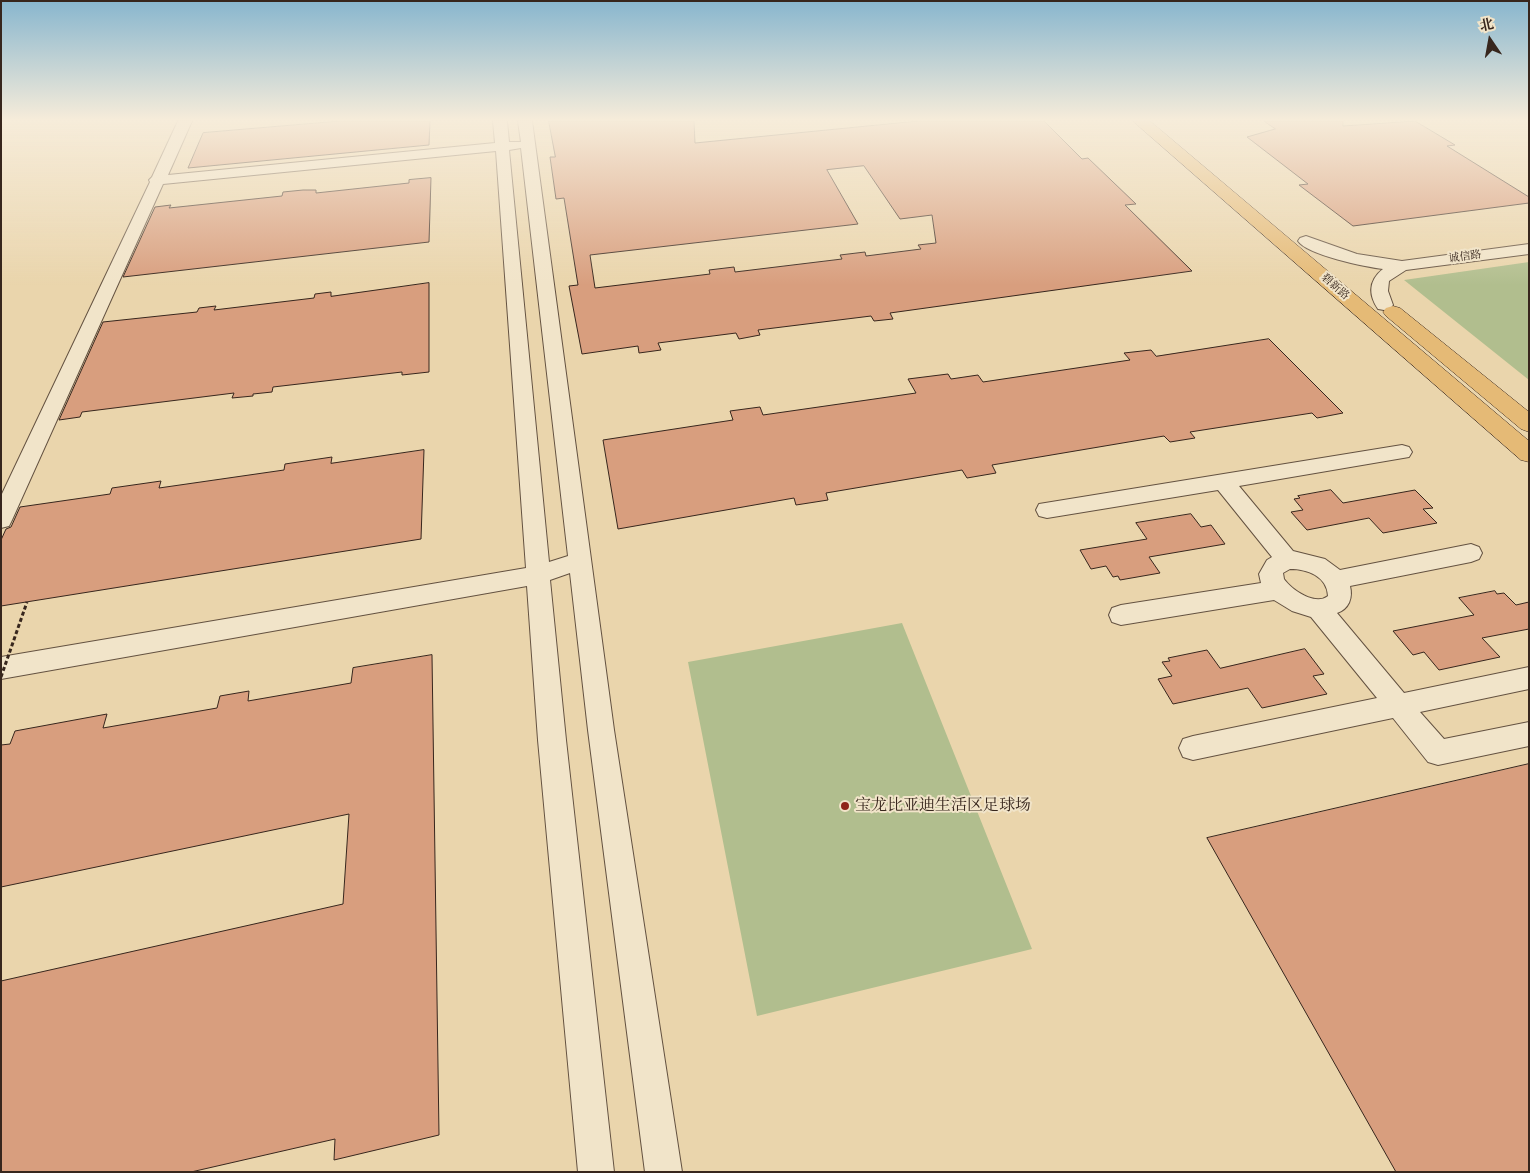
<!DOCTYPE html>
<html>
<head>
<meta charset="utf-8">
<style>
	body { margin:0 }
	#map { position:relative; width:1530px; height:1173px; overflow:hidden; background:#ead5ac; font-family:Alegreya,"Noto Serif SC",serif }
	canvas { display:block }
	.frame { position:absolute; inset:0; border:2px solid #37261d; pointer-events:none }
	.north { position:absolute; left:1465px; top:15px; width:50px; height:50px; -webkit-text-stroke:4px #f1e4c9; paint-order:stroke; rotate:348deg; font-size:14px; font-weight:700; line-height:20px; text-align:center; color:#37261d }
	.north::after { content:''; display:block; margin:auto; width:18px; height:22px; background:#37261d; clip-path:polygon(50% 0,100% 100%,50% 72%,0 100%) }
</style>
</head>
<body>
<div id="map">
<canvas width="1530" height="1173"></canvas>
<div class="frame"></div>
<div class="north">北</div>
</div>
<script>
const g = document.querySelector('canvas').getContext('2d');
g.lineJoin = 'round';
function paint(path, color) {
  g.fillStyle = color;
  g.fill(path, 'evenodd');
}
function strokePath(path, color, width, dash) {
  g.strokeStyle = color;
  g.lineWidth = width;
  g.lineCap = dash ? 'butt' : 'round';
  g.setLineDash(dash || []);
  g.stroke(path);
}
function write(font, color, halo, rows, align = 'center') {
  g.font = font + ' Alegreya,"Noto Serif SC",serif';
  g.lineWidth = 4;
  g.setLineDash([]);
  g.textBaseline = 'middle';
  g.strokeStyle = halo;
  g.fillStyle = color;
  for (const [text, x, y, turn = 0] of rows) {
    g.save();
    g.translate(x, y);
    g.rotate((+turn || 0) * Math.PI / 180);
    g.textAlign = isNaN(turn) ? turn : align;
    if (halo) g.strokeText(text, 0, 0);
    g.fillText(text, 0, 0);
    g.restore();
  }
}
const green = new Path2D(`
	M 1529,262 L 1529,380 L 1404,280 Z
	M 902,623 L 1032,949 L 757,1016 L 688,662 Z`);
const building = new Path2D(`
	M 340,121 L 430,121 L 429,145 L 188,168 L 203,133 Z
	M 549,121 L 694,121 L 695,143 L 918,121 L 1044,121 L 1082,159 L 1088,158 L 1136,204 L 1125,205 L 1192,271 L 890,313 L 893,319 L 874,321 L 871,316 L 758,330 L 760,335 L 739,339 L 736,333 L 658,343 L 661,350 L 639,353 L 638,346 L 582,354 L 569,286 L 578,285 L 564,198 L 556,199 L 550,157 L 555,157 ZM 864,166 L 900,219 L 932,215 L 936,243 L 918,245 L 921,249 L 866,256 L 865,252 L 840,255 L 842,259 L 735,272 L 734,267 L 709,270 L 710,274 L 595,288 L 590,255 L 858,224 L 827,170 Z
	M 1264,121 L 1343,121 L 1343,126 L 1415,121 L 1455,145 L 1447,146 L 1529,197 L 1529,203 L 1353,226 L 1299,185 L 1308,184 L 1247,137 L 1275,129 Z
	M 431,178 L 429,242 L 123,277 L 155,207 L 171,205 L 169,208 L 282,196 L 283,192 L 303,190 L 316,190 L 316,193 L 409,183 L 409,180 Z
	M 429,283 L 429,372 L 402,375 L 402,372 L 273,387 L 272,392 L 253,394 L 253,396 L 232,398 L 234,393 L 82,412 L 80,417 L 59,420 L 103,322 L 197,312 L 199,308 L 216,306 L 214,310 L 314,298 L 315,294 L 331,292 L 331,296 Z
	M 1269,339 L 1343,413 L 1317,418 L 1312,413 L 1190,432 L 1195,438 L 1170,442 L 1164,436 L 992,465 L 996,473 L 967,478 L 962,470 L 826,493 L 828,500 L 796,505 L 794,498 L 618,529 L 603,440 L 733,420 L 730,411 L 760,407 L 763,415 L 916,393 L 908,379 L 948,374 L 951,379 L 978,375 L 983,382 L 1130,360 L 1124,353 L 1151,350 L 1156,356 Z
	M 424,450 L 421,539 L 1,606 L 1,540 L 6,529 L 11,527 L 20,507 L 110,494 L 112,488 L 161,481 L 159,488 L 284,470 L 285,464 L 332,457 L 331,463 Z
	M 1331,490 L 1343,503 L 1415,490 L 1433,508 L 1423,509 L 1437,523 L 1383,533 L 1369,518 L 1307,530 L 1291,512 L 1303,510 L 1294,499 L 1300,498 L 1298,496 Z
	M 1191,514 L 1201,527 L 1211,525 L 1225,544 L 1149,557 L 1160,573 L 1120,580 L 1118,576 L 1113,577 L 1106,566 L 1091,569 L 1080,550 L 1147,539 L 1136,523 Z
	M 1495,591 L 1497,594 L 1504,593 L 1516,605 L 1529,602 L 1529,629 L 1482,638 L 1500,657 L 1439,670 L 1424,652 L 1413,655 L 1393,631 L 1474,615 L 1459,598 Z
	M 1305,649 L 1324,674 L 1313,676 L 1327,694 L 1262,708 L 1248,688 L 1173,704 L 1158,679 L 1172,676 L 1162,662 L 1170,661 L 1168,658 L 1207,650 L 1220,668 Z
	M 432,655 L 439,1135 L 334,1160 L 335,1139 L 191,1172 L 1,1172 L 1,981 L 343,904 L 349,814 L 1,887 L 1,745 L 10,744 L 15,731 L 107,714 L 103,728 L 217,708 L 220,696 L 249,691 L 248,701 L 351,683 L 353,668 Z
	M 1529,764 L 1529,1172 L 1396,1172 L 1207,838 Z`);
const minor = new Path2D(`
	M 178,121 L 192,121 L 168,175 L 495,143 L 493,121 L 507,121 L 509,142 L 521,142 L 518,121 L 532,121 L 614,730 L 682,1172 L 645,1172 L 588,730 L 570,573 L 550,580 L 566,740 L 614,1172 L 578,1172 L 538,740 L 527,586 L 1,679 L 1,657 L 526,568 L 496,151 L 163,184 L 12,520 L 9,526 L 1,528 L 1,496 L 150,182 L 149,180 L 152,177 ZM 521,148 L 568,556 L 549,562 L 509,150 Z
	M 1306,236 L 1357,254 L 1402,261 L 1529,244 L 1529,254 L 1406,270 L 1389,281 L 1388,291 L 1393,305 L 1390,309 L 1384,310 L 1378,309 C 1368,294 1369,280 1383,269 C 1366,267 1307,255 1298,241 L 1300,238 Z
	M 1402,445 L 1409,447 L 1412,452 L 1409,457 L 1239,486 L 1293,551 L 1325,559 L 1340,570 L 1471,544 L 1479,547 L 1482,553 L 1479,559 L 1471,562 L 1350,586 C 1353,598 1349,609 1337,613 L 1404,693 L 1529,667 L 1529,689 L 1420,712 L 1444,739 L 1529,722 L 1529,746 L 1438,765 L 1428,762 L 1393,718 L 1193,760 L 1183,757 L 1179,748 L 1183,739 L 1193,736 L 1377,698 L 1311,617 L 1292,611 L 1274,600 L 1121,625 L 1112,622 L 1109,615 L 1112,608 L 1121,605 L 1261,583 L 1259,574 L 1267,560 L 1272,557 L 1218,490 L 1047,518 L 1039,516 L 1036,510 L 1039,504 ZM 1290,569 C 1307,569 1327,576 1328,596 C 1315,606 1292,590 1284,579 L 1283,573 Z`);
const major = new Path2D(`
	M 1133,121 L 1150,121 L 1529,441 L 1529,462 L 1521,460 Z
	M 1393,306 L 1400,308 L 1529,412 L 1529,432 L 1521,429 L 1386,316 L 1383,312 L 1386,308 Z`);
const pathBridge = new Path2D(`
	M 1,677 L 27,602`);
const markers = [
	[845,806,5,"#8f2418"]
];
const farStreetnames = [
	["诚信路",1465,257,-8],
	["碧新路",1335,287,41]
];
const nearPoinames = [
	["宝龙比亚迪生活区足球场",855,806]
];
paint(green, '#b1be8e');
paint(building, '#d89e7e');
strokePath(building, '#37261d', 1);
strokePath(minor, '#645241', 2);
strokePath(major, '#37261d', 1);
paint(minor, '#f1e4c9');
paint(major, '#e5ba76');
strokePath(pathBridge, '#37261d', 3, [4, 2.5]);
const sky = g.createLinearGradient(0, 0, 0, 285);
sky.addColorStop(0, '#88b6ce');
sky.addColorStop(0.42, '#f6ecda');
sky.addColorStop(1, '#f6ecda00');
g.fillStyle = sky;
g.fillRect(0, 0, 1530, 285);
for (const [x, y, r, color] of markers) {
  const dot = new Path2D();
  dot.arc(x, y, r, 0, 2 * Math.PI);
  g.fillStyle = color;
  g.fill(dot);
  strokePath(dot, '#f1e4c9', 2);
}
write('11px', '#37261d', '#f1e4c9', farStreetnames);
write('16px', '#37261d', '#f1e4c9', nearPoinames, 'left');
</script>
</body>
</html>
